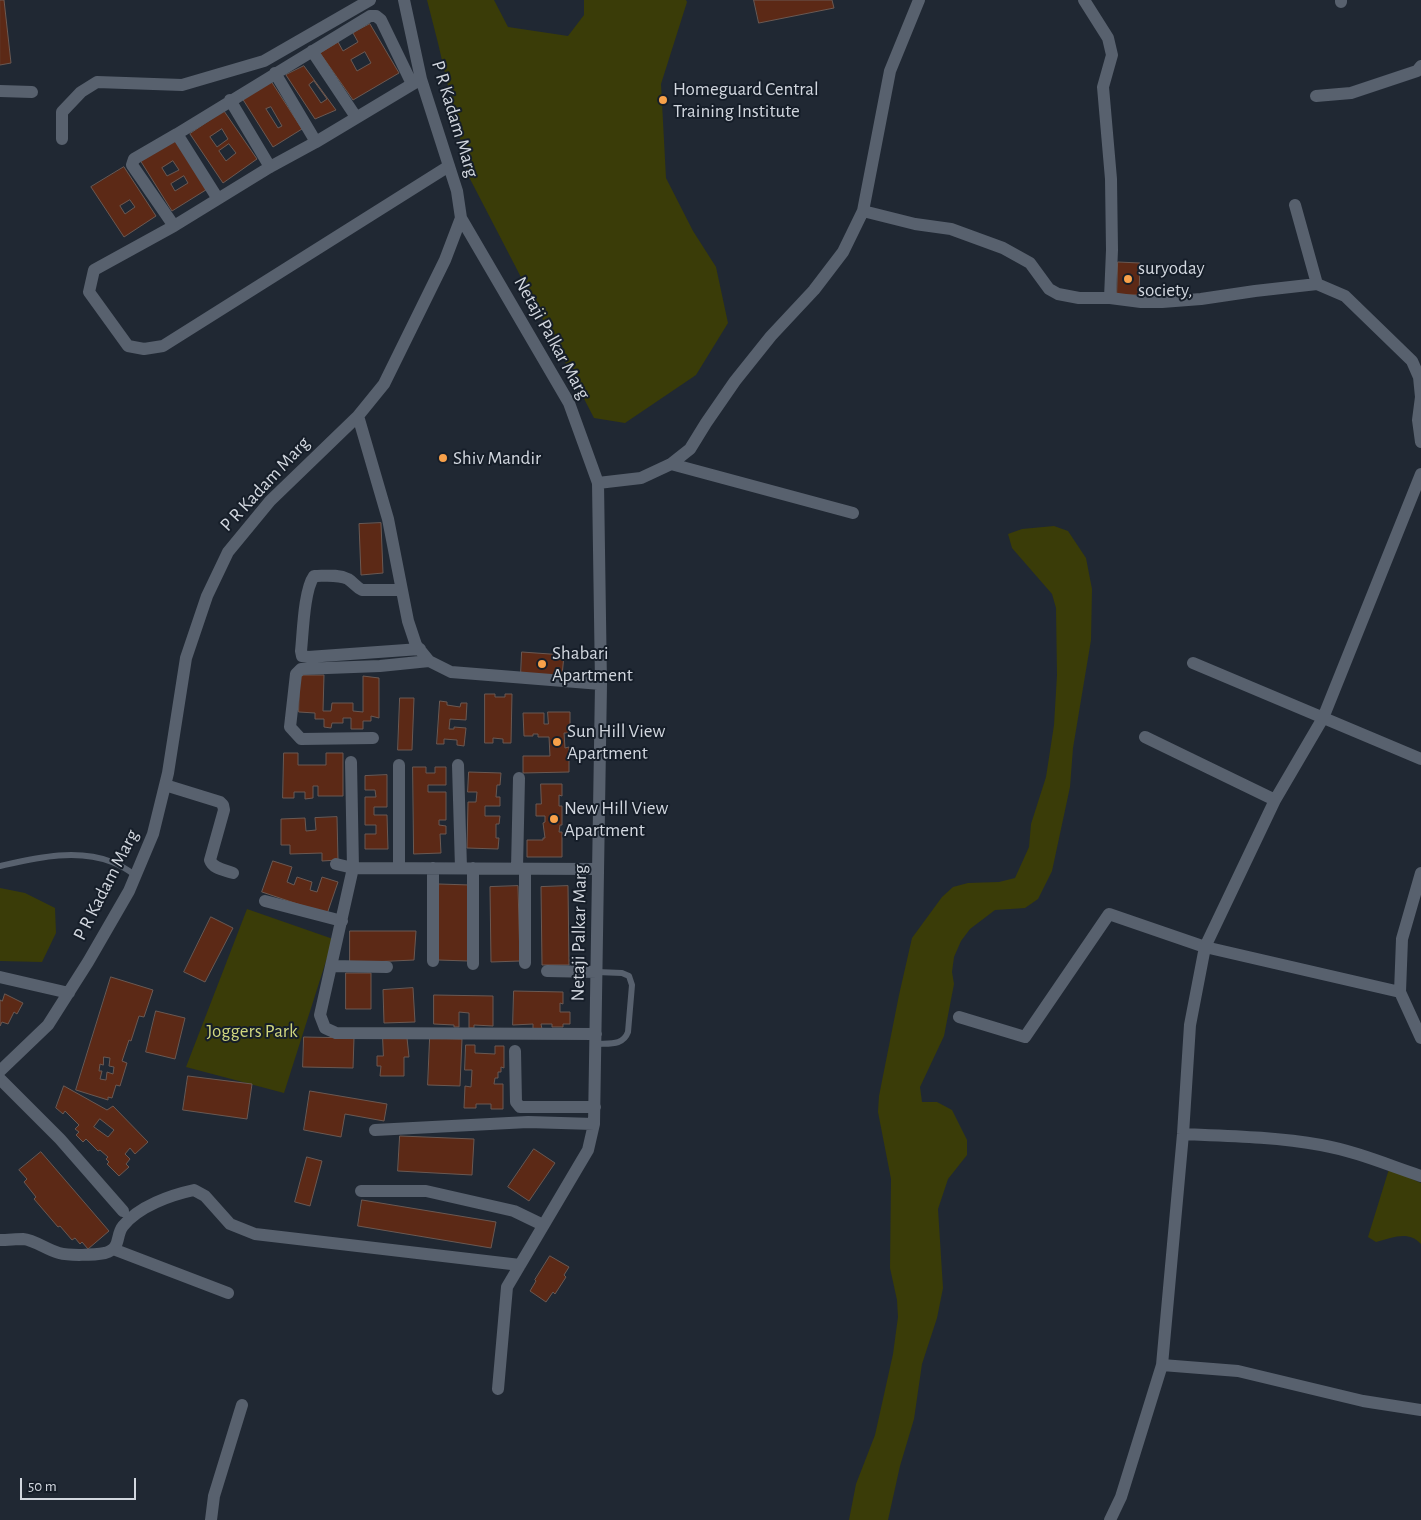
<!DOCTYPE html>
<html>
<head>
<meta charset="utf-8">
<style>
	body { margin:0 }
	#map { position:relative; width:1421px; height:1520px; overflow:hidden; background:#202833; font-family:"Alegreya Sans",sans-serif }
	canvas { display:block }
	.scale { position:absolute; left:20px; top:1478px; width:116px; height:22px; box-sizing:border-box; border:2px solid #d2d7df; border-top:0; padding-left:6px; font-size:15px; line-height:18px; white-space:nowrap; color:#d2d7df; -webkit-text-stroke:4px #161e29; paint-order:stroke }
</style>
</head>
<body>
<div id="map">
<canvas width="1421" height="1520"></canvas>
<div class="scale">50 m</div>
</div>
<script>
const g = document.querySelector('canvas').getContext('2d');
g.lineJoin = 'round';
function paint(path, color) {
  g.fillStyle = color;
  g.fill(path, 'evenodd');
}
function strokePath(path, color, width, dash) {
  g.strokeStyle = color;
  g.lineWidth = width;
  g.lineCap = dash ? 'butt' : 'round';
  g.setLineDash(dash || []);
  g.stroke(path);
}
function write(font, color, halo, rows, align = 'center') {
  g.font = font + ' "Alegreya Sans",sans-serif';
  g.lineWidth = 4;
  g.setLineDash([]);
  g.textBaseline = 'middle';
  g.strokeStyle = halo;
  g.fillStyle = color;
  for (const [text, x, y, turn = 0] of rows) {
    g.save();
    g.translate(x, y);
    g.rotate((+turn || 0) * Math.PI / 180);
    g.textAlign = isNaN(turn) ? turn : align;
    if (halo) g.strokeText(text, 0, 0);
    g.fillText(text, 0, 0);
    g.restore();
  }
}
const green = new Path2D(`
	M 427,0 L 494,0 L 508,27 L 568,36 L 584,15 L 584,0 L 686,0 L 687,2 L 661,84 L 666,178 L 693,231 L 716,267 L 728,323 L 696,375 L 625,423 L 594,418 L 469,177 L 438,43 Z
	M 1054,526 L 1068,531 L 1086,558 L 1092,589 L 1091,640 L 1073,748 L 1070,787 L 1052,871 L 1038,899 L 1025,908 L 995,910 L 970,929 L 961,941 L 954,957 L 952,972 L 954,984 L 944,1036 L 920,1087 L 922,1102 L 937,1102 L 952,1110 L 967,1140 L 967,1155 L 948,1179 L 938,1209 L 943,1288 L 937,1318 L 922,1364 L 914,1419 L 900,1466 L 888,1520 L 849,1520 L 856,1484 L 875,1435 L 893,1354 L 898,1317 L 897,1300 L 890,1268 L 891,1179 L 878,1112 L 879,1096 L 899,995 L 912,938 L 942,897 L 953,887 L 968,883 L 999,882 L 1015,878 L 1029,847 L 1031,824 L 1046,777 L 1054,725 L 1057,675 L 1056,608 L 1052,594 L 1012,548 L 1008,534 L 1022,529 Z
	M 0,888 L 25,893 L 55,908 L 56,933 L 42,962 L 0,961 Z
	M 247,909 L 333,939 L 284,1093 L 186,1067 Z
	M 1389,1169 L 1421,1183 L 1421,1244 C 1408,1230 1393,1238 1376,1242 L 1368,1237 Z`);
const building = new Path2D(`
	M 0,0 L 4,0 L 11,63 L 0,65 Z
	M 754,0 L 832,0 L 834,8 L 759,23 Z
	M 370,24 L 399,73 L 353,100 L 320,53 L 338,42 L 343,51 L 358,42 L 353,33 ZM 365,52 L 371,63 L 357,71 L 351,60 Z
	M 304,66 L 336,110 L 315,119 L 286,75 ZM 314,81 L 327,99 L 321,103 L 309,85 Z
	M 271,81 L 302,129 L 273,147 L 242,98 ZM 271,107 L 282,126 L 278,128 L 266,109 Z
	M 224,111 L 257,159 L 223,183 L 190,134 ZM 222,129 L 228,139 L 217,147 L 210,137 ZM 229,144 L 236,153 L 226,161 L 219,151 Z
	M 175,141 L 209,188 L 172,211 L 140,160 ZM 173,161 L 179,170 L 167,176 L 162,168 ZM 184,176 L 188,183 L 175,191 L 171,184 Z
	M 124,167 L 156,216 L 124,237 L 91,187 ZM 130,200 L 135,207 L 125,214 L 120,206 Z
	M 1118,262 L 1140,263 L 1139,295 L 1117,295 Z
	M 381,523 L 383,573 L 361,575 L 359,524 Z
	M 522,652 L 564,655 L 562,676 L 521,674 Z
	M 300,675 L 324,675 L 323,711 L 331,711 L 332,703 L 353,703 L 353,711 L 363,712 L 363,676 L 379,678 L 379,718 L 371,716 L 371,721 L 363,721 L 363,729 L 351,729 L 351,718 L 343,718 L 343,723 L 332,723 L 331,728 L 324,727 L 324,719 L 315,719 L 315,713 L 299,712 Z
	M 485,694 L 495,694 L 495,697 L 505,697 L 505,694 L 512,694 L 511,743 L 503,743 L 503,739 L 493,738 L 493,743 L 485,743 Z
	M 400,698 L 414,698 L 412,750 L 398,750 Z
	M 440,701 L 447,702 L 447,705 L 460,707 L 461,703 L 467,703 L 466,720 L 450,719 L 449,729 L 454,729 L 454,727 L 466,728 L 464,746 L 457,745 L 457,740 L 444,739 L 444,744 L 437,744 Z
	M 548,712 L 570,712 L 570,733 L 564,733 L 565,748 L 569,747 L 569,772 L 523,773 L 523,756 L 550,756 L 549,737 L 538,737 L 538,734 L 533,734 L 533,736 L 524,736 L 523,713 L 544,713 L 544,724 L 548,724 Z
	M 284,753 L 298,753 L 298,765 L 326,765 L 326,753 L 343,753 L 343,796 L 318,796 L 318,786 L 313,786 L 313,798 L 305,799 L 305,792 L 294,792 L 294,798 L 283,798 Z
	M 413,767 L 426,767 L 426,773 L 435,773 L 435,767 L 446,767 L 446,785 L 428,785 L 428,792 L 446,792 L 446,820 L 439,820 L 439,825 L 446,826 L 446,834 L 440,834 L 441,853 L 414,854 Z
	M 469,772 L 501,773 L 500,785 L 497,785 L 496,797 L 500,797 L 500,806 L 485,806 L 485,816 L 500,816 L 499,824 L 496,824 L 496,838 L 499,838 L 498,849 L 467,848 L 468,802 L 476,802 L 477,792 L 468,792 Z
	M 387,775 L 387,807 L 374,807 L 374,815 L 387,815 L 388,849 L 365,849 L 365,834 L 376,834 L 376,825 L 365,825 L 365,797 L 376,797 L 375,790 L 365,790 L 365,776 Z
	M 541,784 L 562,784 L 562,796 L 559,795 L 559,806 L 562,806 L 562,825 L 560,825 L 559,832 L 562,832 L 562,857 L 527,857 L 527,840 L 543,840 L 543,838 L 545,838 L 543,823 L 545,822 L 545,816 L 536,816 L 536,804 L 541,804 Z
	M 337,817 L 338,860 L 322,861 L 322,853 L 290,854 L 290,845 L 281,845 L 281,819 L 305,818 L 306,831 L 316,830 L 315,818 Z
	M 273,861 L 292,867 L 287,882 L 294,885 L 297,877 L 312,882 L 310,890 L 317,892 L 322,877 L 338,882 L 327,914 L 262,892 Z
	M 439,884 L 470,885 L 468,961 L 438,960 Z
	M 518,886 L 520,961 L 491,962 L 490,887 Z
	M 568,886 L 569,965 L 542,965 L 541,887 Z
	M 211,917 L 233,928 L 205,982 L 184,972 Z
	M 350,931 L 416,931 L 414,960 L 350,963 Z
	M 346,973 L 371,973 L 371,1009 L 346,1009 Z
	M 111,977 L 153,990 L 144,1017 L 139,1016 L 131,1041 L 129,1040 L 122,1061 L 127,1063 L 120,1086 L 116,1085 L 112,1098 L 108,1097 L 108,1100 L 76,1090 ZM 104,1057 L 110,1058 L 109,1066 L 114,1067 L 113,1074 L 107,1072 L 106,1080 L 100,1079 L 102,1071 L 99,1071 L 100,1064 L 103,1065 Z
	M 413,988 L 415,1022 L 384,1023 L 383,990 Z
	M 514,991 L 563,992 L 563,1004 L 560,1003 L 560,1012 L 570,1012 L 570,1024 L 563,1024 L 563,1027 L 552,1027 L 552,1024 L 541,1024 L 542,1029 L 533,1029 L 533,1024 L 513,1025 Z
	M 5,994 L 23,1003 L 17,1014 L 14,1012 L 8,1024 L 2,1022 L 0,1026 L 0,1000 L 2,1001 Z
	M 434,995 L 493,996 L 493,1026 L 474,1025 L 474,1028 L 469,1028 L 469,1013 L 459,1012 L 459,1027 L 454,1027 L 454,1025 L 434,1024 Z
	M 156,1011 L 185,1018 L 175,1059 L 146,1052 Z
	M 304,1037 L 354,1038 L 353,1068 L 303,1067 Z
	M 383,1038 L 407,1038 L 409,1057 L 404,1057 L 404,1076 L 380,1076 L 381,1066 L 377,1066 L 377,1056 L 383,1056 Z
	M 430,1038 L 462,1039 L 460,1086 L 428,1085 Z
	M 466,1045 L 475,1045 L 475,1053 L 495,1054 L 495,1046 L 504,1046 L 504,1068 L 501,1067 L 501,1072 L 498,1072 L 498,1078 L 495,1078 L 494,1084 L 503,1084 L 503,1109 L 491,1109 L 491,1104 L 476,1104 L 476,1108 L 464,1108 L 465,1086 L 471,1087 L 472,1070 L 465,1070 Z
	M 188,1076 L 252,1084 L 247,1119 L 183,1110 Z
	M 64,1086 L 107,1110 L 113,1106 L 148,1142 L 135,1154 L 130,1148 L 125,1154 L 130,1159 L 126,1164 L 129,1167 L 119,1176 L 107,1164 L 109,1162 L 106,1159 L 108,1157 L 100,1150 L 98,1151 L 86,1139 L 83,1142 L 76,1135 L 79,1132 L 75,1129 L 79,1125 L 65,1111 L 63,1114 L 56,1108 ZM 100,1119 L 114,1130 L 108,1137 L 94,1127 Z
	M 310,1091 L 387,1104 L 384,1121 L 345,1114 L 341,1137 L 304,1130 Z
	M 400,1136 L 474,1139 L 472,1175 L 398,1171 Z
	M 534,1149 L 555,1163 L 529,1201 L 508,1187 Z
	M 41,1152 L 109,1231 L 88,1249 L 82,1242 L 80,1244 L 75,1238 L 72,1240 L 60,1226 L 58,1227 L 34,1199 L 36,1197 L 24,1182 L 27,1179 L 19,1170 Z
	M 307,1157 L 322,1161 L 310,1206 L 295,1202 Z
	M 362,1200 L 496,1222 L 491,1248 L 358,1226 Z
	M 550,1256 L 569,1267 L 564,1275 L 566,1277 L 555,1294 L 553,1292 L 546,1302 L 530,1291 L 536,1281 L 535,1280 Z`);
const service = new Path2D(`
	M 0,866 C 36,858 76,848 112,862 C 120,865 128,870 135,875
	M 596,1044 C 609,1043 623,1046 628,1032 L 632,985 L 629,976 L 622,973 L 597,972`);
const minor = new Path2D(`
	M 1084,0 L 1108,38 L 1112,55 L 1103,87 L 1111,179 L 1112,250 L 1110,298
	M 1341,0 L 1341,2
	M 312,51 L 356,117
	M 275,73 L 316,142
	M 421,79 L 316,142 L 270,167 L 174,226 L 94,270 L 89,292 L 128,346 L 144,349 L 163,346 L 449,166
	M 0,91 L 32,92
	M 1316,96 L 1351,93 L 1417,71 L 1421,66
	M 230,100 L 270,167
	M 62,139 L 62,112 L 81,92 L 97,82 L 182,85 L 264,61 L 370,0
	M 218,199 L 177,134 L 370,16 L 376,16 L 381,20 L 412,84
	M 1295,205 L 1317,284
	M 863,211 L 915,224 L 951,229 L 1003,248 L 1030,263 L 1049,289 L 1058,294 L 1079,298 L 1110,298 L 1141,302 L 1162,302 L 1201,299 L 1255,291 L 1317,284 L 1345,296 L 1412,361 L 1419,377 L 1421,397 L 1418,420 L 1421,442
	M 461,218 L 569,403 L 598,483 L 601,684 L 594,1124 L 588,1150 L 507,1287 L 498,1389
	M 174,226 L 132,165 L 134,159 L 177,134
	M 358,416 L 388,519 L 408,621 L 416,645 L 429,661 L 451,672 L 601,684
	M 671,464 L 853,513
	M 598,483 L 641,478 L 671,464 L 690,449 L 706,423 L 735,381 L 771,336 L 814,290 L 843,252 L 863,211 L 890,71 L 919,0
	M 402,590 L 362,590 C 356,587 353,582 348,579 C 338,574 325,576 314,576 C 304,590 303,632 301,651 L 302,656 L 308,657 L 420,649
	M 1193,663 L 1421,759
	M 1145,737 L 1275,800
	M 373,738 L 301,739 L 290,727 L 296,674 L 301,669 L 380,666 L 429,661
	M 458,765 L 461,868
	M 165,785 L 220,802 L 223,805 L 224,810 L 210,860 C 213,869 225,870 233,873
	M 336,864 L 353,868 L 351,762
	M 399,867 L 399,765
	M 433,868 L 433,961
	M 517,868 L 519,778
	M 1421,873 L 1402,939 L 1400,992 L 1421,1038
	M 265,901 L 342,921
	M 525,963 L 525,869
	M 473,964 L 473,868
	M 331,966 L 387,967
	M 547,971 L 597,972
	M 0,977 L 69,993
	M 959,1017 L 1025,1037 L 1109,914 L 1205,947 L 1400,992
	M 596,1034 L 336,1033 L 325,1028 L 320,1015 L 353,868 L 598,869
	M 515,1051 L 516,1102 L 520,1107 L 595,1107
	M 0,1071 L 48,1025 L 88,962 L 129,891 L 153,834 L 168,773 L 186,658 L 207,596 L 228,552 L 270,501 L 358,416 L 384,384 L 445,260 L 461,218 L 457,191 L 421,79 L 404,0
	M 0,1079 L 60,1139 L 123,1211
	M 375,1130 L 528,1122 L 594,1124
	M 1183,1134 C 1230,1136 1276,1137 1321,1145 C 1355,1151 1388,1165 1421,1176
	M 361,1191 L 426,1191 L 514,1211 L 543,1225
	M 0,1240 C 8,1240 16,1239 23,1239 C 35,1240 47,1250 59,1253 C 70,1256 94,1255 105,1253 C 122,1248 115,1236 123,1226 C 139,1206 171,1195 194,1190 L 205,1196 L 230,1224 L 255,1234 L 520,1265
	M 113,1249 L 228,1293
	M 1162,1365 L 1238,1371 L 1363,1401 L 1421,1410
	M 211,1520 L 214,1496 L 242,1405
	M 1110,1520 L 1121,1497 L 1162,1365 L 1183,1134 L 1190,1025 L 1205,947 L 1275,800 L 1323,718 L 1421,474`);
const markers = [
	[663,100,5,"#f8a14a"],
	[1128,279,5,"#f8a14a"],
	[443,458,5,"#f8a14a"],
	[542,664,5,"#f8a14a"],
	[557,742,5,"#f8a14a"],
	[554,819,5,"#f8a14a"]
];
const poiNames = [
	["Homeguard Central",673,89],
	["Training Institute",673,111],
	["suryoday",1138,268],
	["society,",1138,290],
	["Shiv Mandir",453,458],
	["Shabari",552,653],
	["Apartment",552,675],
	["Sun Hill View",567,731],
	["Apartment",567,753],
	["New Hill View",564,808],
	["Apartment",564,830]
];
const streetNames = [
	["P R Kadam Marg",455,119,73],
	["Netaji Palkar Marg",552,338,61],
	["P R Kadam Marg",265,484,-47],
	["P R Kadam Marg",106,885,-63],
	["Netaji Palkar Marg",579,933,-89]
];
const parkNames = [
	["Joggers Park",252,1031]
];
paint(green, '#3a3c08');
paint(building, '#5c2916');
strokePath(building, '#6a5953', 1);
strokePath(service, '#58616e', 6);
strokePath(minor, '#58616e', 12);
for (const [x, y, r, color] of markers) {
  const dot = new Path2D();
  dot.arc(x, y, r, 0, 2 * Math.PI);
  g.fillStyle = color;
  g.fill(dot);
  strokePath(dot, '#161e29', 2);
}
write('19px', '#d2d7df', '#161e29', poiNames, 'left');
write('19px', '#d2d7df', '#161e29', streetNames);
write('19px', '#d0d67e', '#161e29', parkNames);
</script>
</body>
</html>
